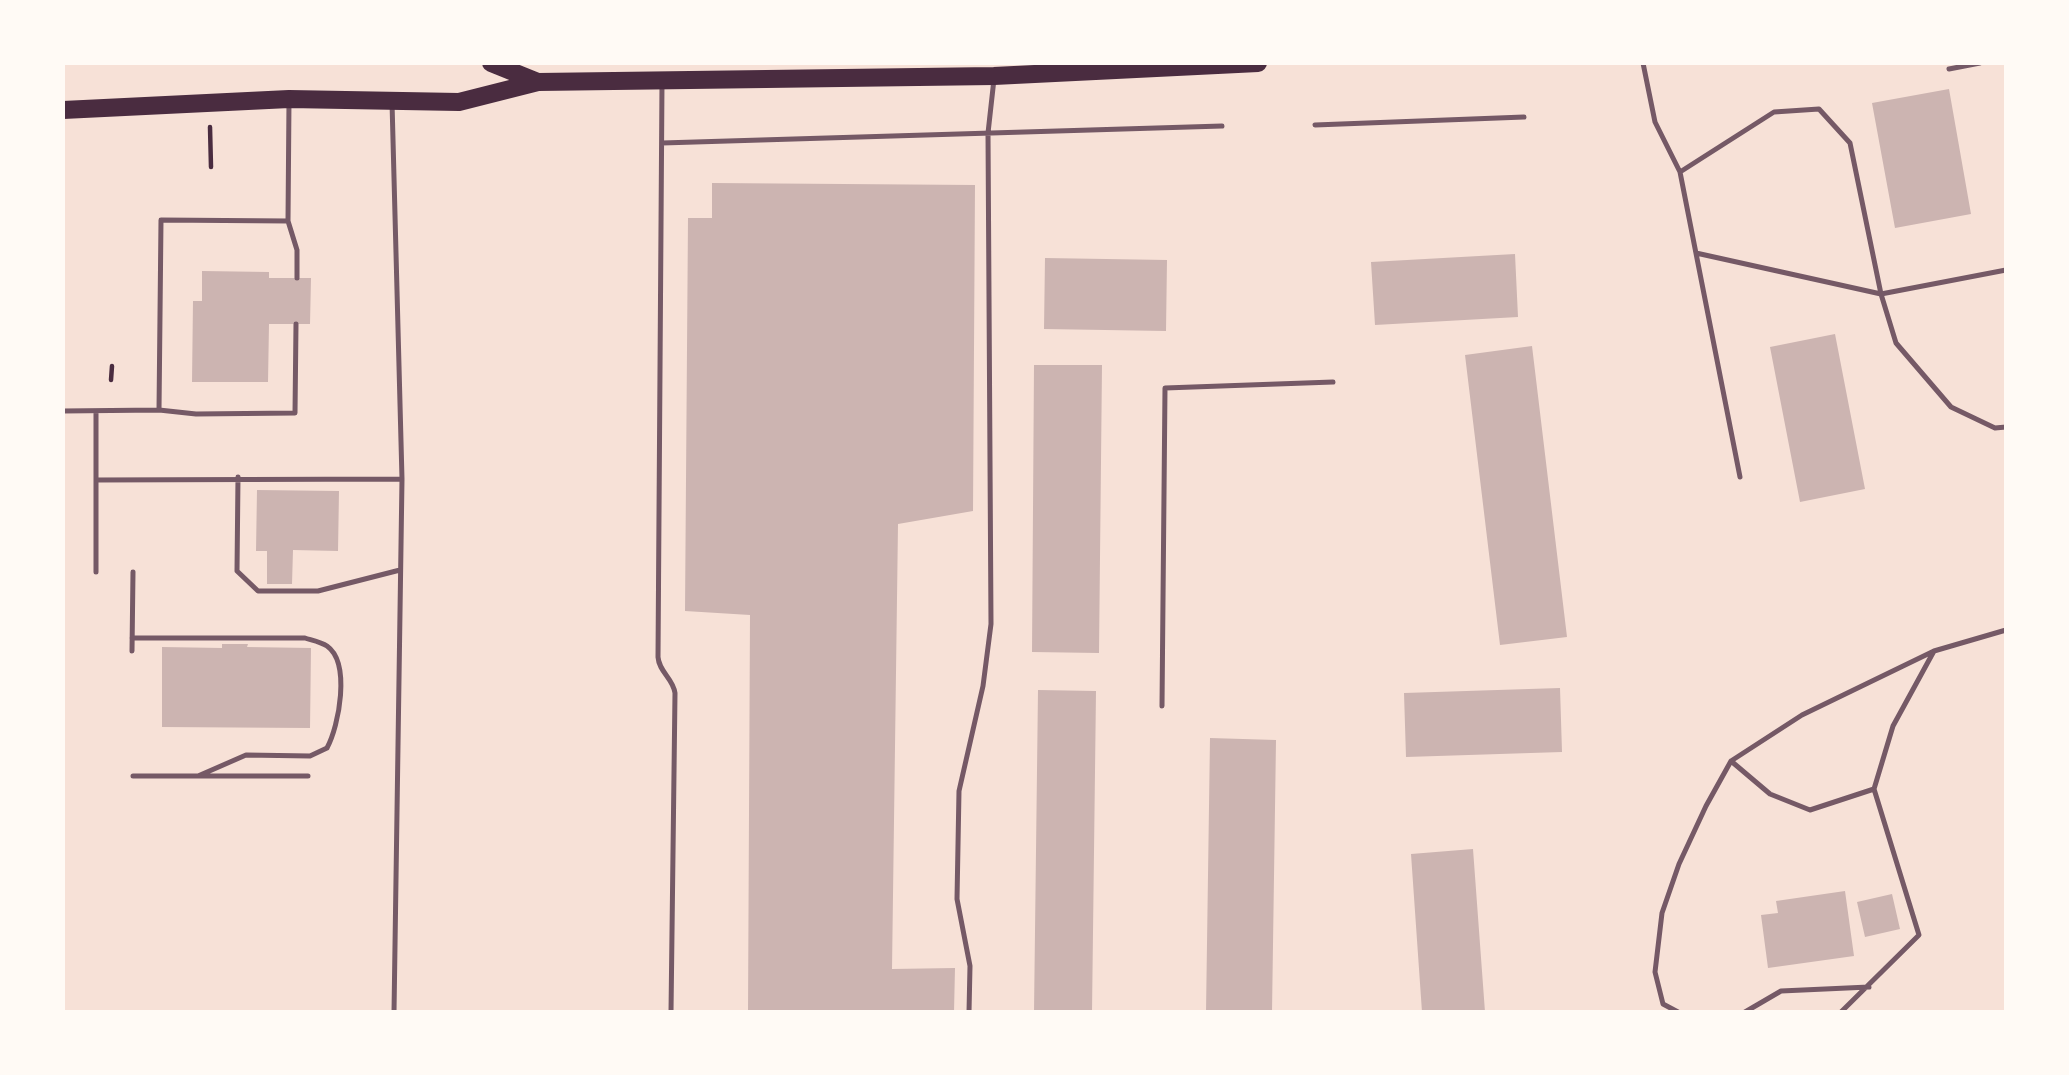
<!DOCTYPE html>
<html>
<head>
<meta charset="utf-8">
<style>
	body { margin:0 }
	#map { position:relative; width:2069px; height:1075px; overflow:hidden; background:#f7e1d7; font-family:Bitter,serif }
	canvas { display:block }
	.frame { position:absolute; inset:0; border:65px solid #fffaf5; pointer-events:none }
</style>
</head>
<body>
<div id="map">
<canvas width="2069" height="1075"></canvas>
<div class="frame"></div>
</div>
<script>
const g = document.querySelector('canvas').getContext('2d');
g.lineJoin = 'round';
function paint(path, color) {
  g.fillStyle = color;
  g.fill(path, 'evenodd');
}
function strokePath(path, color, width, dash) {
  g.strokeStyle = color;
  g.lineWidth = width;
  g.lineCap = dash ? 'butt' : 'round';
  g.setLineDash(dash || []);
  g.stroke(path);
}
const building = new Path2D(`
	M 1949,89 L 1971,214 L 1895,228 L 1872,103 Z
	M 712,183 L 975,185 L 973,511 L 898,524 L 892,969 L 955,968 L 954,1012 L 748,1012 L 750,615 L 685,611 L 688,218 L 712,218 Z
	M 1515,254 L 1518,317 L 1375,325 L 1371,262 Z
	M 1045,258 L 1167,260 L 1166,331 L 1044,329 Z
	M 202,271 L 269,272 L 269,278 L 311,278 L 310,324 L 269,324 L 268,382 L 192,382 L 193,301 L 202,301 Z
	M 1835,334 L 1865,489 L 1800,502 L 1770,347 Z
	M 1532,346 L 1567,637 L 1500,645 L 1465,355 Z
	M 1034,365 L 1102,365 L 1099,653 L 1032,652 Z
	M 257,490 L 339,491 L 338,551 L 293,550 L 292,584 L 267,584 L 267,551 L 256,551 Z
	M 222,644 L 248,644 L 247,647 L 311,648 L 310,728 L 162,727 L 162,647 L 222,648 Z
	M 1560,688 L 1562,752 L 1406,757 L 1404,693 Z
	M 1038,690 L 1096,691 L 1092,1012 L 1034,1012 Z
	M 1210,738 L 1276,740 L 1272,1012 L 1206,1012 Z
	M 1473,849 L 1485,1012 L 1422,1012 L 1411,854 Z
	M 1845,891 L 1854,956 L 1768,968 L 1761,915 L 1778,913 L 1776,901 Z
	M 1892,894 L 1900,929 L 1865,937 L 1857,902 Z`);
const path = new Path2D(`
	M 210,127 L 211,167
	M 111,380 L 112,366`);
const service = new Path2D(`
	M 1643,63 L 1655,122 L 1680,172
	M 1949,69 L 1980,63
	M 662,82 L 658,657 C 659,672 673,678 675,693 L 671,1012
	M 392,102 L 402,479 L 394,1012
	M 1315,125 L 1524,117
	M 662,143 L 1222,126
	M 288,221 L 297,250 L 297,278
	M 1696,253 L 1881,294 L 1850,143 L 1819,109 L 1774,112 L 1680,172 L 1740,477
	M 2006,270 L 1881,294 L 1896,343 L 1951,407 L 1995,428 L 2006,427
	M 159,410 L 196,414 L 295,413 L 296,324
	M 63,411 L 159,410 L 161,220 L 288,221 L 289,101
	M 96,411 L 96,572
	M 238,477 L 237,571 L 258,591 L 318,591 L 400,570
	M 96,480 L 402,479
	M 132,638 L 305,638 C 311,640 321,642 327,646 C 351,663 339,726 327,748 L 310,756 L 246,755 L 198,776
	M 132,651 L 133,572
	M 1934,651 L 1893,726 L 1874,789 L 1810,810 L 1770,794 L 1731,761 L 1802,715 L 1934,651 L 2006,630
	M 1162,706 L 1165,388 L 1333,382
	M 133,776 L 308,776
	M 969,1012 L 970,966 L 957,899 L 959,791 L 983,686 L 991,624 L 988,133 L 994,79
	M 1678,1012 L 1663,1004 L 1655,972 L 1662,913 L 1679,864 L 1706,806 L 1731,761
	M 1745,1012 L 1781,991 L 1869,987
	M 1841,1012 L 1919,935 L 1874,789`);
const primary = new Path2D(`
	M 491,63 L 538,82
	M 63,110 L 289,99 L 459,102 L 538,82 L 994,76 L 1258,63`);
paint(building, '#ccb4b1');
strokePath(path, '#4a2c40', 4.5);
strokePath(service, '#755966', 5);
strokePath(primary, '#4a2c40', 18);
</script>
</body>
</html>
